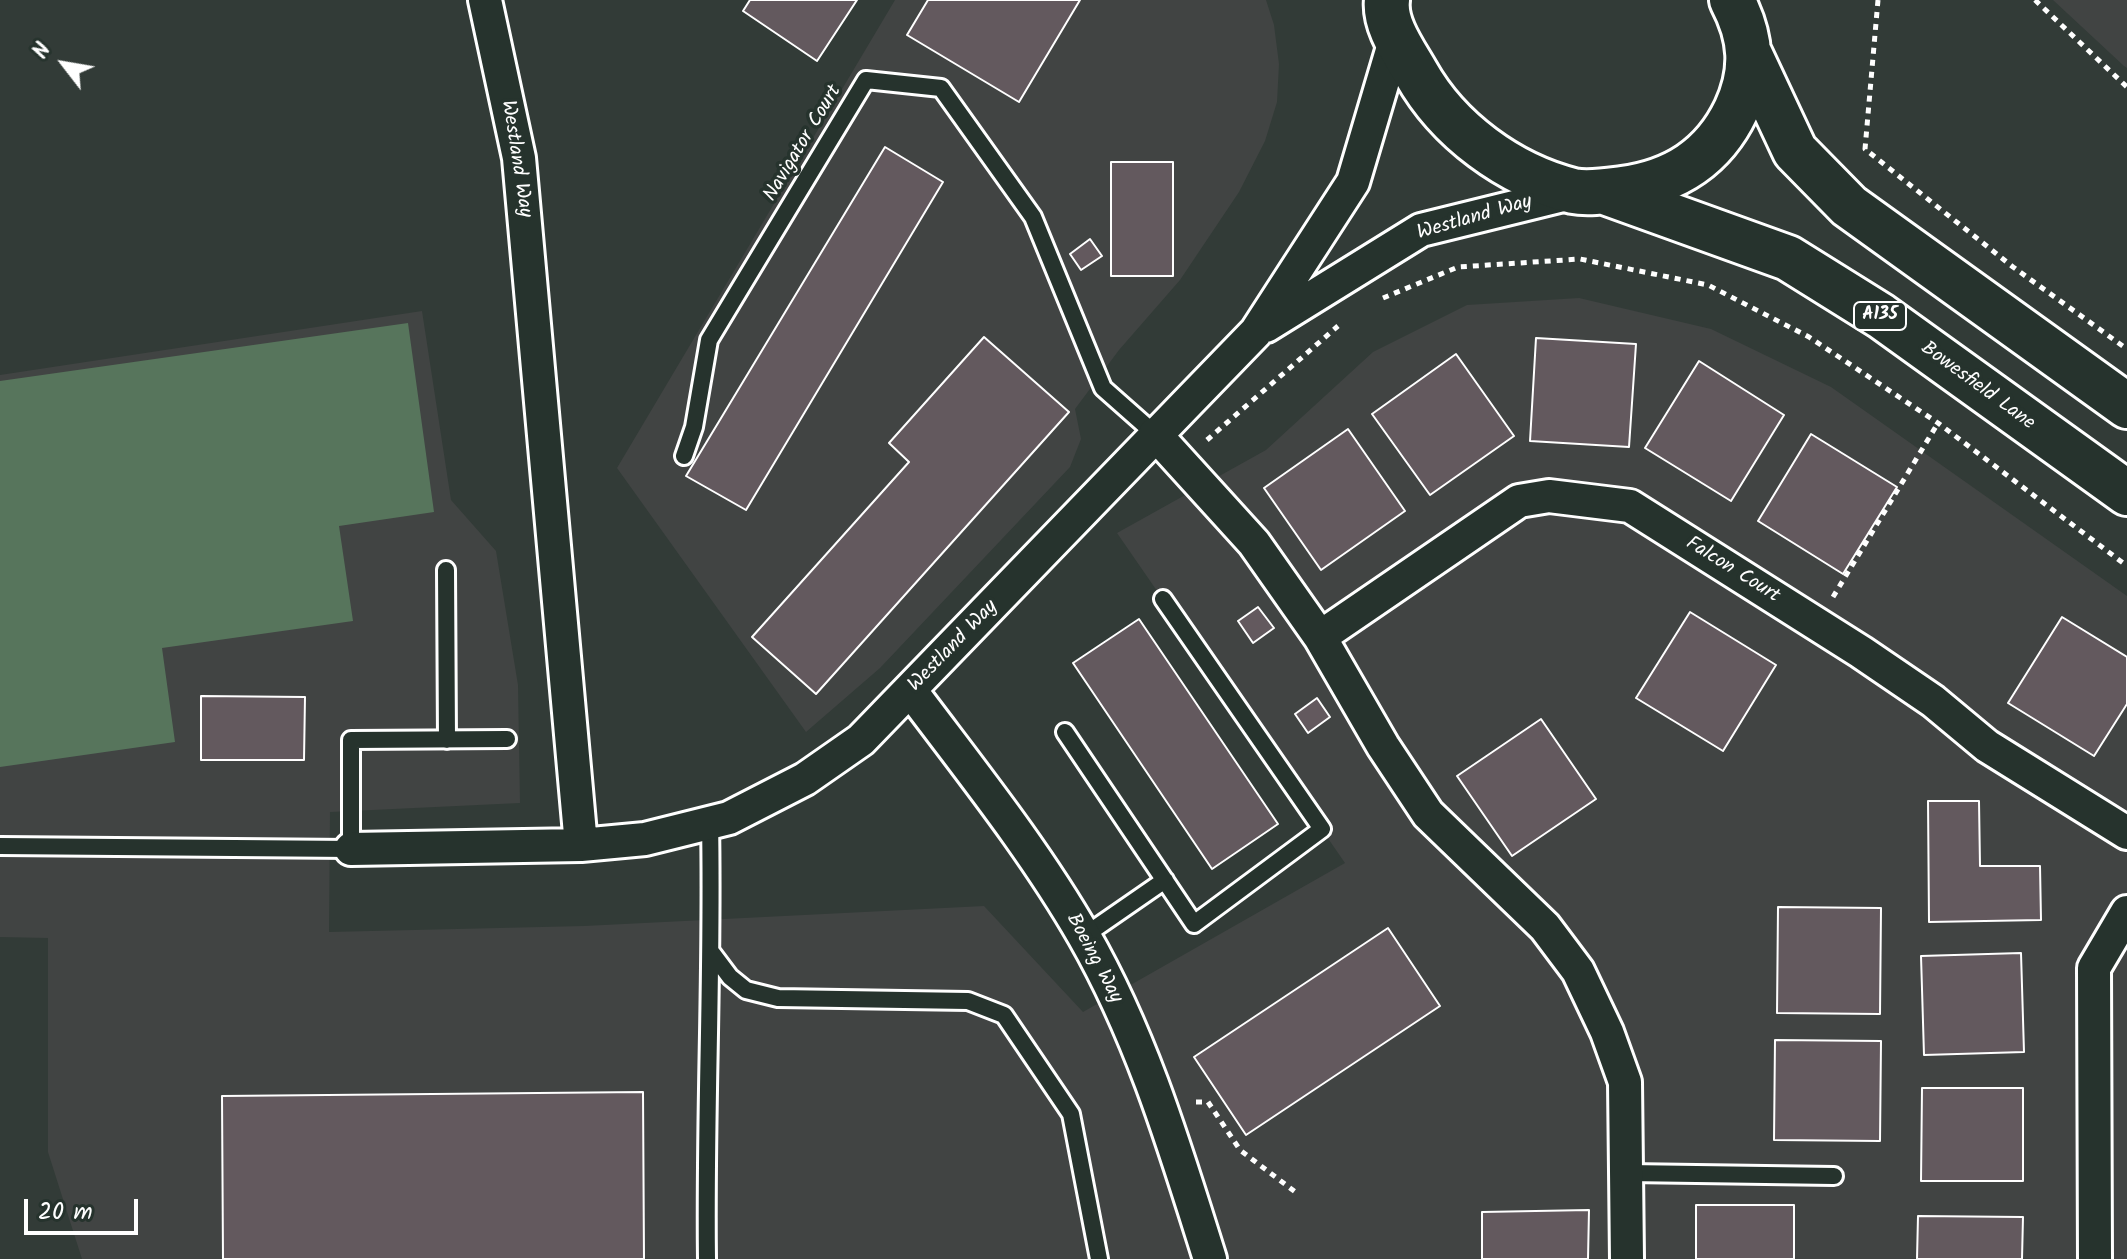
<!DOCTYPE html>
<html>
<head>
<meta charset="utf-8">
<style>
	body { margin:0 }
	#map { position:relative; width:2127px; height:1259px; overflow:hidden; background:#323b37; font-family:Kalam,sans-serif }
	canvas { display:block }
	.north { position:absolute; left:24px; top:24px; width:80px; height:80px; -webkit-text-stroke:6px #26332d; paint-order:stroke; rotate:301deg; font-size:22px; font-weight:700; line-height:32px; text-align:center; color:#fff }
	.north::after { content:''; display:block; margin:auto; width:28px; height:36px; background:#fff; clip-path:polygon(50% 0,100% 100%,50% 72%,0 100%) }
	.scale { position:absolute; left:24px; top:1199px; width:114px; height:36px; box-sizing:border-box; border:4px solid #fff; border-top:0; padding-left:10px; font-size:24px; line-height:28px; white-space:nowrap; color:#fff; -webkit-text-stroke:6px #26332d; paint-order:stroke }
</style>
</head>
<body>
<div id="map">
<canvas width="2127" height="1259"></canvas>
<div class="north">N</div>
<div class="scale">20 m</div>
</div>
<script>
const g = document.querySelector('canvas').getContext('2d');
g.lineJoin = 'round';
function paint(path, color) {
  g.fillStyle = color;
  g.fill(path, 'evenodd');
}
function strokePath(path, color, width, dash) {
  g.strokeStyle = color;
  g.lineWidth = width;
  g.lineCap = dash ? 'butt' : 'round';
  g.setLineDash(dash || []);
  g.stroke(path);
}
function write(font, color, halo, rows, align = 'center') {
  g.font = font + ' Kalam,sans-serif';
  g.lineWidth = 7;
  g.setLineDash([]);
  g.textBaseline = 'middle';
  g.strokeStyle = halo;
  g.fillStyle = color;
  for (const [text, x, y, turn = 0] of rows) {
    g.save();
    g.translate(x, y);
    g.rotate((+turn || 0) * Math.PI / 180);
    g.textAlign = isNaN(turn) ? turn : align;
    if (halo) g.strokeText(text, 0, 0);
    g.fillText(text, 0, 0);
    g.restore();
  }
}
const built = new Path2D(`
	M 895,0 L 1266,0 L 1274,25 L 1279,64 L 1277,102 L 1265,141 L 1239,192 L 1180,280 L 1119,350 L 1075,409 L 1081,439 L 1070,467 L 880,668 L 806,732 L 617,468 Z
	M 2053,0 L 2127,0 L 2127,68 L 2124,66 Z
	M 1579,298 L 1711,329 L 1831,387 L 2127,596 L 2127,1259 L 82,1259 L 48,1152 L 48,938 L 0,937 L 0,375 L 422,311 L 451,500 L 496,551 L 518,685 L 520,803 L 330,812 L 329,932 L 584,926 L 984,906 L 1083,1012 L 1345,863 L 1117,533 L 1266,450 L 1373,352 L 1467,305 Z`);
const green = new Path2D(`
	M 408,323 L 434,512 L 339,526 L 353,621 L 162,648 L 175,742 L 0,767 L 0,381 Z`);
const building = new Path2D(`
	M 750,0 L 857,0 L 817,61 L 743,11 Z
	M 928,0 L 1080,0 L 1019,102 L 907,35 Z
	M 885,147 L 943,182 L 746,510 L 686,476 Z
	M 1111,162 L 1173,162 L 1173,276 L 1111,276 Z
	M 1090,239 L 1102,256 L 1081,270 L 1070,254 Z
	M 984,337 L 1069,412 L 816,694 L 752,637 L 909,462 L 889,443 Z
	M 1536,338 L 1636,344 L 1629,447 L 1530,441 Z
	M 1456,354 L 1514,436 L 1430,495 L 1372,414 Z
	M 1699,361 L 1784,415 L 1731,501 L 1645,448 Z
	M 1348,429 L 1405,511 L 1321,570 L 1264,488 Z
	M 1811,434 L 1897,487 L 1843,574 L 1758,521 Z
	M 1258,607 L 1274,628 L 1253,643 L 1238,621 Z
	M 1690,612 L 1776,665 L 1723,751 L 1636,698 Z
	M 2062,617 L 2127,657 L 2127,704 L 2094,756 L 2008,703 Z
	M 1139,619 L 1278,824 L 1212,869 L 1073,663 Z
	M 201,696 L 305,697 L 304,760 L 201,760 Z
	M 1317,698 L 1330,717 L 1308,733 L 1295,714 Z
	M 1541,719 L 1596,799 L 1512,856 L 1457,776 Z
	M 1928,801 L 1979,801 L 1980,866 L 2040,866 L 2041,920 L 1929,922 Z
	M 1778,907 L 1881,908 L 1880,1014 L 1777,1013 Z
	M 1388,928 L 1440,1006 L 1246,1135 L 1194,1057 Z
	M 2021,953 L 2024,1052 L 1924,1055 L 1921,956 Z
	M 1775,1040 L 1881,1041 L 1880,1141 L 1774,1140 Z
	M 1922,1088 L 2023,1088 L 2023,1181 L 1921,1181 Z
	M 643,1092 L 644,1259 L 223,1259 L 222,1096 Z
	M 1696,1205 L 1794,1205 L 1794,1259 L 1696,1259 Z
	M 1589,1210 L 1588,1259 L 1482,1259 L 1482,1212 Z
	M 1918,1216 L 2023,1217 L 2022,1259 L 1917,1259 Z`);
const path = new Path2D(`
	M 1878,0 L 1865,149 L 2013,267 L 2127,349
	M 2035,0 L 2127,87
	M 1383,298 L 1458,267 L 1580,259 L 1708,285 L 1809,337 L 1938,423 L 2127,566
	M 1207,440 L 1338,326
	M 1833,597 L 1938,423
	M 1196,1102 L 1208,1102 L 1240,1150 L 1298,1194`);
const lane = new Path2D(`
	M 684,456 L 694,427 L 709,340 L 866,80 L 941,88 L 1033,217 L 1103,388 L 1155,434
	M 446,570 L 447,740
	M 1065,732 L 1194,924 L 1322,829 L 1163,599
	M 0,846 L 351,849 L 351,740 L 507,739
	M 1084,936 L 1165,880
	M 712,953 L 730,977 L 746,990 L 778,998 L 968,1001 L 1004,1015 L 1071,1114 L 1099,1259
	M 1628,1173 L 1834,1176
	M 707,1259 C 705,1113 713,968 710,823`);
const street = new Path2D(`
	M 485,0 L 519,158 L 581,845
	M 1266,326 L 1421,230 L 1575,192
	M 1155,434 L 1254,543 L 1320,637 L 1383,746 L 1428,814 L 1545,927 L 1578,971 L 1607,1032 L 1625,1082 L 1627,1259
	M 1320,637 L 1519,501 L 1549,496 L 1630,506 L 1861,652 L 1933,701 L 1987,746 L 2127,833
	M 911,691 C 971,771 1034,849 1084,936 C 1142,1037 1175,1148 1210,1259
	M 351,849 L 581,845 L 645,839 L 729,818 L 805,779 L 861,740 L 1256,332 L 1353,182 L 1396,37
	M 2095,1259 L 2094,968 L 2127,912`);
const primary = new Path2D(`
	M 1387,0 C 1384,25 1404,52 1416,73 C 1448,130 1509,175 1573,191 C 1588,194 1607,191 1622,189 C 1674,182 1713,158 1736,110 C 1754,71 1752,38 1732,0
	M 1750,55 L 1795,151 L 1849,206 L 2127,406
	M 1605,192 L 1788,258 L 1881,316 L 2127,493`);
const shields = [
	[1880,316,52]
];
const shieldNames = [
	["A135",1880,316]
];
const streetNames = [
	["Navigator Court",804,144,-59],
	["Westland Way",515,159,81],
	["Westland Way",1475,219,-16],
	["Bowesfield Lane",1977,387,36],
	["Falcon Court",1732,571,32],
	["Westland Way",954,647,-46],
	["Boeing Way",1093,959,62]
];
paint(built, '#414443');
paint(green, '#57755c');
paint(building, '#63595e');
strokePath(building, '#fff', 2);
strokePath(lane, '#fff', 22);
strokePath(street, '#fff', 38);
strokePath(primary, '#fff', 50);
strokePath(path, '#fff', 5, [6, 6]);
strokePath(lane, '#26332d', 16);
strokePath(street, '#26332d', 32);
strokePath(primary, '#26332d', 44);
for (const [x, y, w] of shields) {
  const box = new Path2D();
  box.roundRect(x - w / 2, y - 14, w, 28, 6);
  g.fillStyle = '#26332d';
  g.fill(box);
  strokePath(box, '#fff', 2);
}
write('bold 18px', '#fff', null, shieldNames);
write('20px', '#fff', '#26332d', streetNames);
</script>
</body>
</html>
